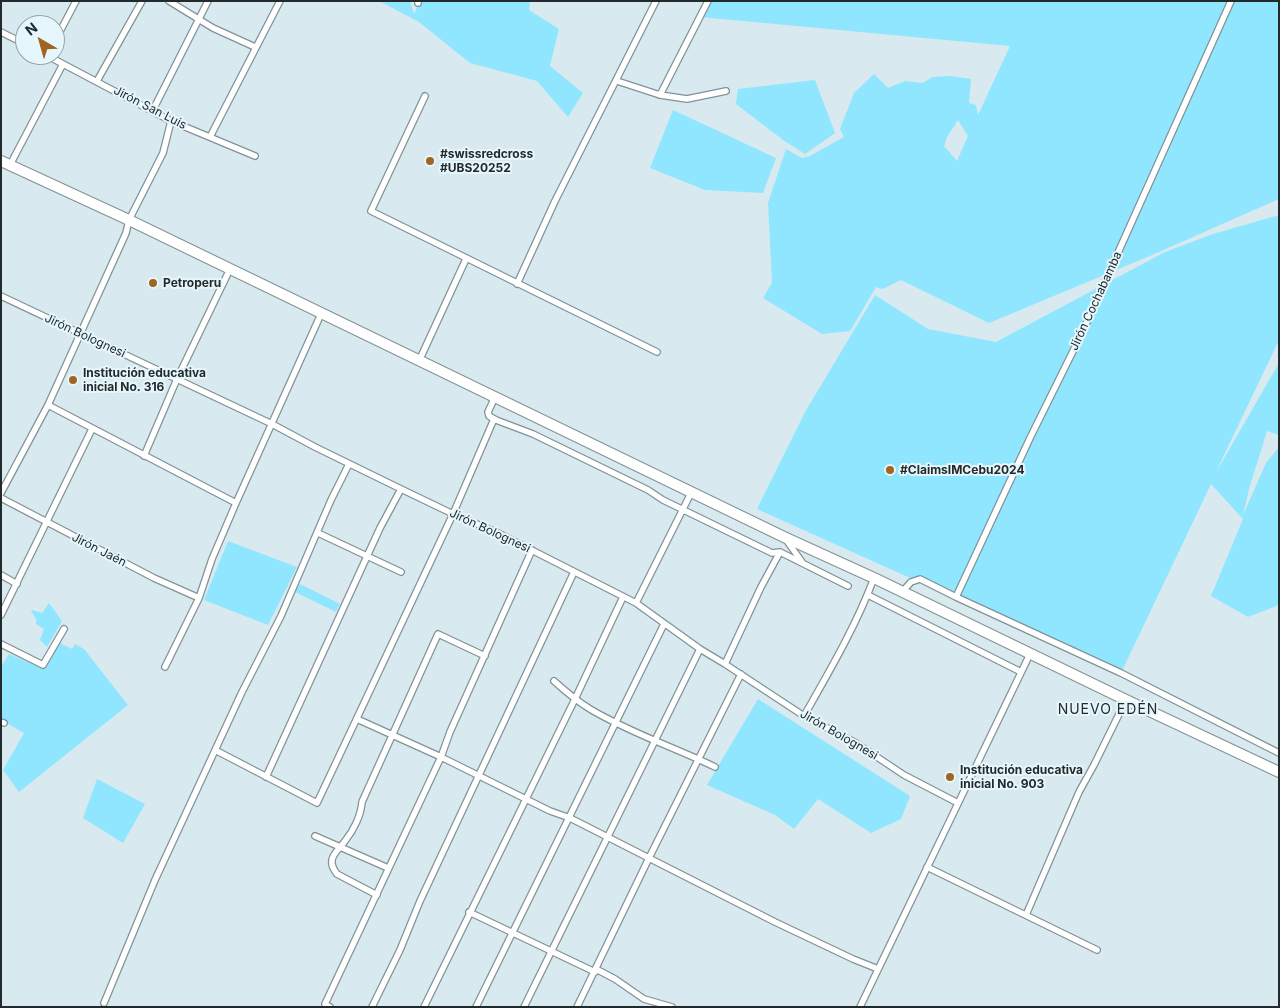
<!DOCTYPE html>
<html>
<head>
<meta charset="utf-8">
<style>
	body { margin:0 }
	#map { position:relative; width:1280px; height:1008px; overflow:hidden; background:#d8eaef; font-family:Inter,sans-serif }
	canvas { display:block }
	.frame { position:absolute; inset:0; border:2px solid #232a2c; pointer-events:none }
	.north { position:absolute; left:15px; top:15px; width:50px; height:50px; box-sizing:border-box; background:#e5f7fc; border:1px solid #97a5a9; border-radius:50%; rotate:322deg; font-size:14px; font-weight:700; line-height:20px; text-align:center; color:#232a2c }
	.north::after { content:''; display:block; margin:auto; width:18px; height:22px; background:#9e6622; clip-path:polygon(50% 0,100% 100%,50% 72%,0 100%) }
</style>
</head>
<body>
<div id="map">
<canvas width="1280" height="1008"></canvas>
<div class="frame"></div>
<div class="north">N</div>
</div>
<script>
const g = document.querySelector('canvas').getContext('2d');
g.lineJoin = 'round';
function paint(path, color) {
  g.fillStyle = color;
  g.fill(path, 'evenodd');
}
function strokePath(path, color, width, dash) {
  g.strokeStyle = color;
  g.lineWidth = width;
  g.lineCap = dash ? 'butt' : 'round';
  g.setLineDash(dash || []);
  g.stroke(path);
}
function write(font, color, halo, rows, align = 'center') {
  g.font = font + ' Inter,sans-serif';
  g.lineWidth = 4;
  g.setLineDash([]);
  g.textBaseline = 'middle';
  g.strokeStyle = halo;
  g.fillStyle = color;
  for (const [text, x, y, turn = 0] of rows) {
    g.save();
    g.translate(x, y);
    g.rotate((+turn || 0) * Math.PI / 180);
    g.textAlign = isNaN(turn) ? turn : align;
    if (halo) g.strokeText(text, 0, 0);
    g.fillText(text, 0, 0);
    g.restore();
  }
}
const green = new Path2D(`
	M 379,1 L 410,1 L 414,14 L 420,1 L 530,1 L 529,10 L 559,29 L 550,66 L 583,93 L 568,117 L 537,81 L 470,63 L 419,22 Z
	M 708,1 L 1279,1 L 1279,199 L 1152,255 L 989,323 L 901,280 L 883,289 L 876,287 L 850,331 L 822,334 L 763,298 L 772,283 L 768,203 L 786,149 L 802,158 L 810,156 L 844,137 L 840,129 L 854,93 L 874,74 L 888,88 L 905,81 L 923,83 L 932,77 L 950,76 L 971,79 L 969,103 L 976,105 L 978,115 L 1010,46 L 700,17 ZM 958,120 L 968,136 L 957,161 L 944,146 L 947,137 Z
	M 815,80 L 835,133 L 805,154 L 783,140 L 736,104 L 738,89 Z
	M 673,110 L 776,158 L 763,193 L 705,190 L 650,168 Z
	M 1279,215 L 1279,340 L 1215,474 L 1279,363 L 1279,435 L 1267,431 L 1249,489 L 1243,515 L 1266,463 L 1279,447 L 1279,605 L 1248,617 L 1211,596 L 1243,519 L 1211,484 L 1121,673 L 757,509 L 805,412 L 875,295 L 928,329 L 996,342 L 1165,252 L 1213,234 Z
	M 228,541 L 297,567 L 268,625 L 204,600 Z
	M 300,584 L 340,604 L 336,612 L 295,592 Z
	M 49,603 L 62,621 L 47,647 L 40,640 L 44,629 L 36,624 L 36,619 L 31,611 L 32,610 L 42,613 Z
	M 58,642 L 72,649 L 75,644 L 84,649 L 128,705 L 19,792 L 3,770 L 24,733 L 1,720 L 1,667 L 9,654 L 44,669 Z
	M 758,699 L 910,796 L 901,819 L 871,833 L 818,799 L 794,829 L 775,815 L 707,785 Z
	M 97,779 L 145,804 L 123,843 L 83,818 Z`);
const street = new Path2D(`
	M 169,1 L 213,28 L 255,47
	M 418,3 L 418,1
	M 1,32 L 25,44
	M 55,41 L 76,1
	M 46,55 L 171,121 L 255,156
	M 97,81 L 142,1
	M 617,81 L 660,95 L 708,1
	M 660,95 L 687,99 L 726,91
	M 425,96 L 371,211 L 657,352
	M 153,110 L 208,1
	M 210,137 L 280,1
	M 10,165 L 63,64
	M 517,284 L 555,201 L 656,1
	M 1,296 L 272,424 L 315,447 L 401,489 L 453,514 L 498,533 L 636,603 L 700,649 L 725,664 L 804,716 L 856,743 L 904,775 L 958,803
	M 419,361 L 466,259
	M 495,397 L 488,412 L 489,416 L 496,420 L 533,434 L 648,490 L 663,500 L 772,553 L 780,552 L 848,586
	M 48,405 L 236,503
	M 144,456 L 177,379 L 230,269
	M 1,493 L 48,405 L 126,233 L 129,220 L 163,153 L 171,121
	M 1,498 L 154,578 L 199,598
	M 318,533 L 401,572
	M 787,541 L 802,562
	M 1,575 L 17,584
	M 902,592 L 911,582 L 920,579 L 956,597 L 1121,673 L 1279,753
	M 868,595 L 1021,672
	M 956,597 L 1030,438 L 1081,335 L 1231,1
	M 636,603 L 692,491
	M 1,615 L 92,429
	M 1,644 L 43,665 L 64,629
	M 725,664 L 761,587 L 780,552
	M 165,667 L 199,598 L 212,559 L 236,503 L 321,314
	M 554,681 C 565,691 577,701 590,709 C 630,733 674,747 715,767
	M 804,716 C 829,672 856,626 874,578
	M 357,719 L 441,757 L 550,811 L 570,818 L 775,922 L 853,959 L 878,969
	M 1,722 L 4,723
	M 215,750 L 317,803 L 453,514 L 494,419
	M 266,777 L 380,528 L 401,489
	M 315,836 L 388,868
	M 927,867 L 1097,950
	M 377,895 L 337,874 C 334,870 331,866 332,860 C 333,853 341,847 345,841 C 354,830 361,815 362,802 L 438,634 L 485,656
	M 469,912 L 595,972
	M 1026,915 L 1079,792 L 1094,765 L 1126,700
	M 596,969 L 615,979 L 644,999 L 672,1007
	M 104,1003 L 155,880 L 242,692 L 281,616 L 331,500 L 349,464
	M 330,1007 L 325,1004 L 441,757 L 450,732 L 532,550
	M 372,1007 L 400,950 L 420,901 L 574,572
	M 424,1007 L 575,699 L 623,597
	M 476,1007 L 664,624
	M 524,1007 L 700,649
	M 577,1007 L 649,858 L 741,674
	M 860,1007 L 1030,654`);
const highway = new Path2D(`
	M 1,161 L 129,220 L 784,537 L 874,578 L 1126,700 L 1279,772`);
const markers = [
	[430,161,5,"#9e6622"],
	[153,283,5,"#9e6622"],
	[73,380,5,"#9e6622"],
	[890,470,5,"#9e6622"],
	[950,777,5,"#9e6622"]
];
const streetNames = [
	["Jirón San Luis",150,108,27],
	["Jirón Cochabamba",1096,301,-65],
	["Jirón Bolognesi",85,336,25],
	["Jirón Bolognesi",490,531,25],
	["Jirón Jaén",99,550,27],
	["Jirón Bolognesi",839,735,30]
];
const poiNames = [
	["#swissredcross",440,154],
	["#UBS20252",440,168],
	["Petroperu",163,283],
	["Institución educativa",83,373],
	["inicial No. 316",83,387],
	["#ClaimsIMCebu2024",900,470],
	["Institución educativa",960,770],
	["inicial No. 903",960,784]
];
const neighbourhoodNames = [
	["NUEVO EDÉN",1108,710]
];
paint(green, '#8fe6fe');
strokePath(street, '#829297', 8);
strokePath(highway, '#829297', 12);
strokePath(street, '#fff', 5.5);
strokePath(highway, '#fff', 10);
for (const [x, y, r, color] of markers) {
  const dot = new Path2D();
  dot.arc(x, y, r, 0, 2 * Math.PI);
  g.fillStyle = color;
  g.fill(dot);
  strokePath(dot, '#e5f7fc', 2);
}
write('12px', '#232a2c', '#e5f7fc', streetNames);
write('bold 12px', '#232a2c', '#e5f7fc', poiNames, 'left');
g.letterSpacing = '1px';
write('14px', '#232a2c', '#e5f7fc', neighbourhoodNames);
g.letterSpacing = '0px';
</script>
</body>
</html>
